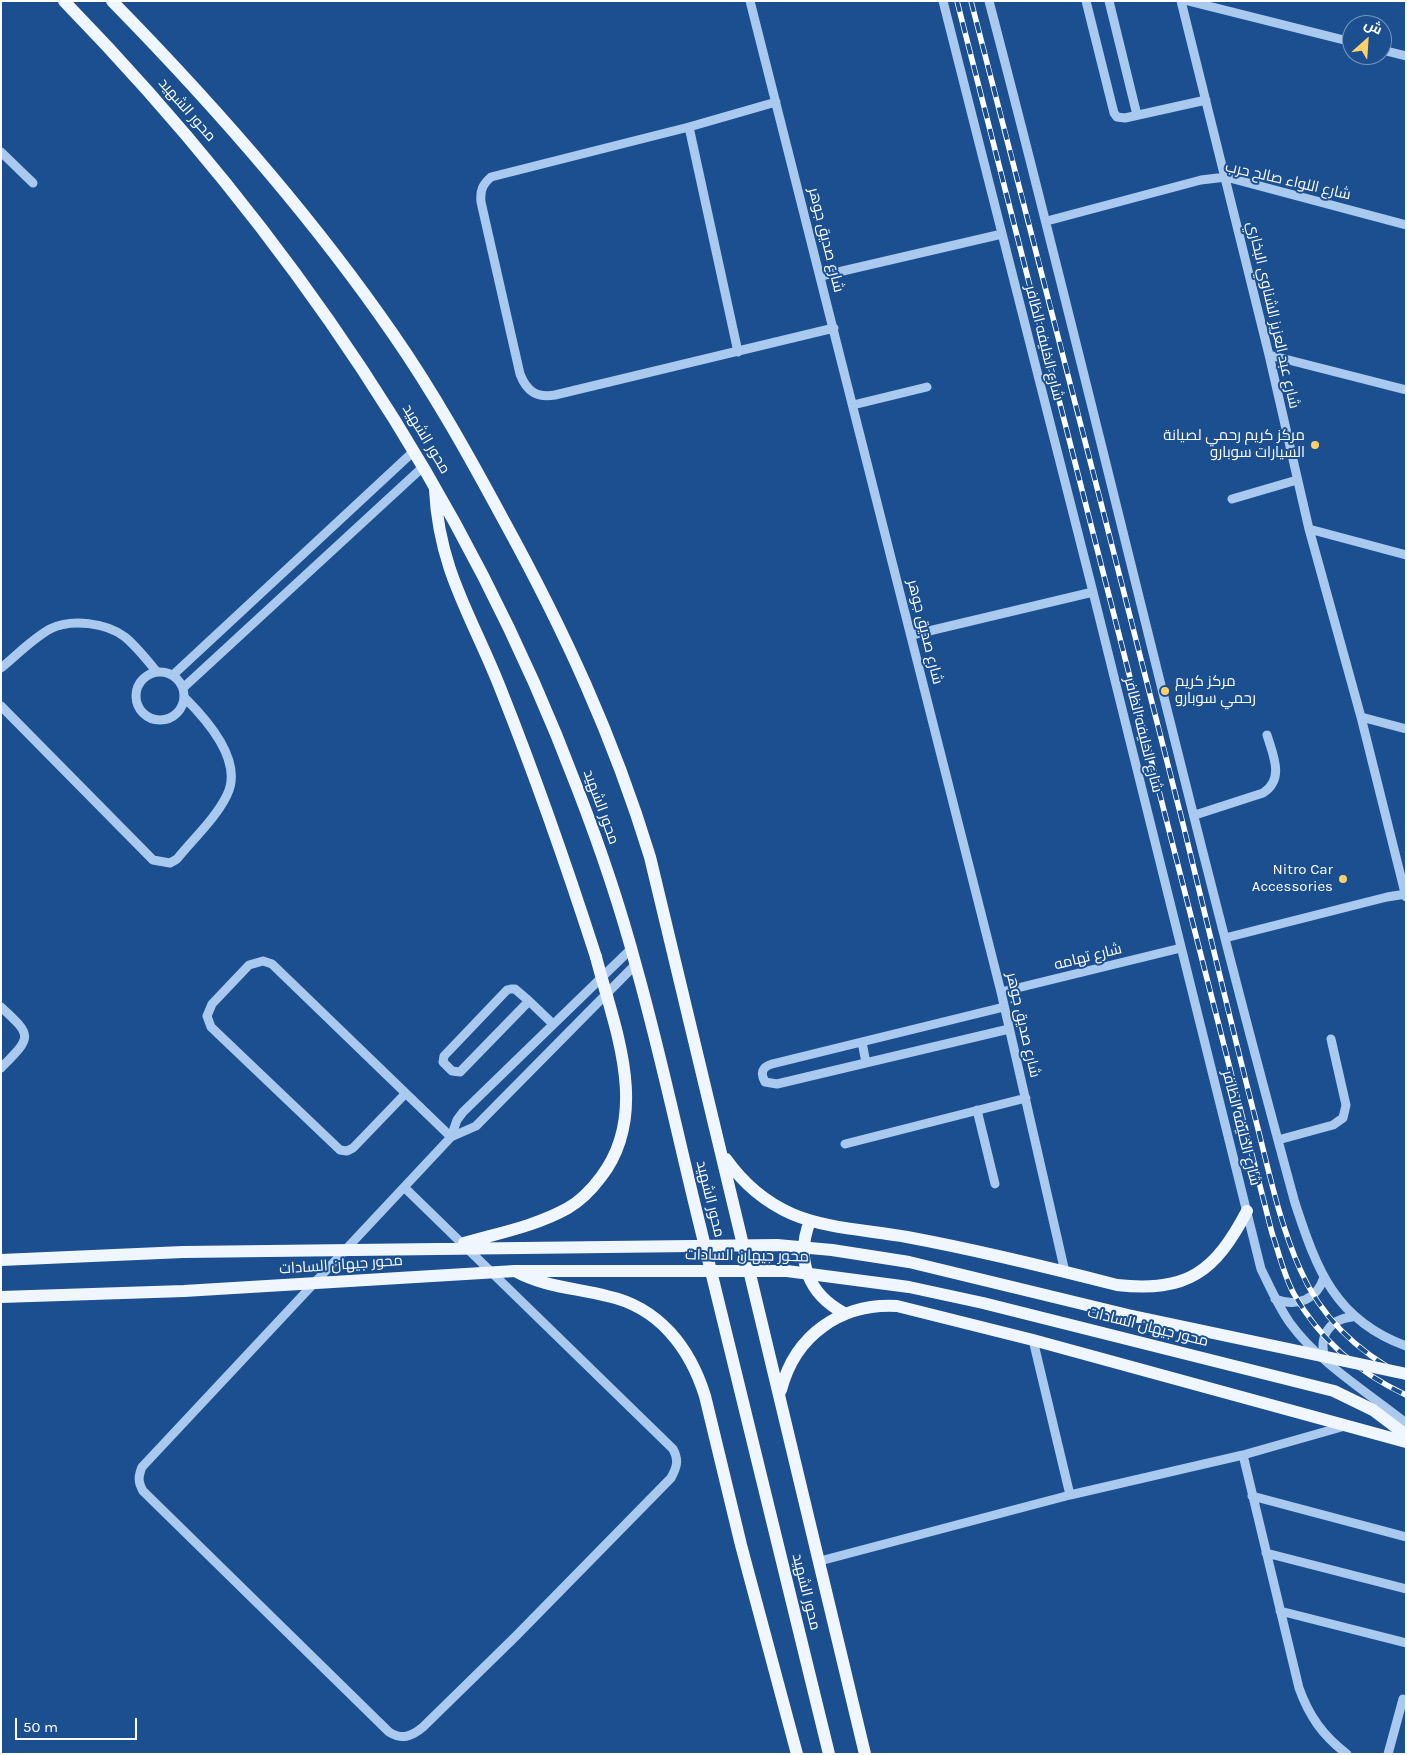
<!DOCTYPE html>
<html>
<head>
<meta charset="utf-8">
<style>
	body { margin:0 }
	#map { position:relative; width:1407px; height:1755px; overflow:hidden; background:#1b4f8f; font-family:Karla,Cairo,sans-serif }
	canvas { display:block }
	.frame { position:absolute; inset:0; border:2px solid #fff; pointer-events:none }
	.north { position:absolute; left:1342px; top:15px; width:50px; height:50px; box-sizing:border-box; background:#1b4f8f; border:1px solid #7695bc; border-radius:50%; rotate:26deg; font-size:14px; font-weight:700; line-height:20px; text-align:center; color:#fff }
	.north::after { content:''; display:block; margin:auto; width:18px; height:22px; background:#ffd166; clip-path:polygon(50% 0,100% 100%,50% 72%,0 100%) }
	.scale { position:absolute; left:15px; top:1718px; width:122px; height:22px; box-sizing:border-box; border:2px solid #fff; border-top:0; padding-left:6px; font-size:15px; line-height:18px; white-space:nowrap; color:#fff; -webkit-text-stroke:4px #1b4f8f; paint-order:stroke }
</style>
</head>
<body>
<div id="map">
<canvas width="1407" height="1755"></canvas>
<div class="frame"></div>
<div class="north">ش</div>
<div class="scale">50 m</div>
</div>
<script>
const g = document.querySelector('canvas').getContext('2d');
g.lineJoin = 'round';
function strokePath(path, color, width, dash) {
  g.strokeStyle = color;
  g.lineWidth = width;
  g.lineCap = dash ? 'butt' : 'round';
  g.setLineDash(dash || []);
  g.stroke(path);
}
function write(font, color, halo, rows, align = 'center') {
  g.font = font + ' Karla,Cairo,sans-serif';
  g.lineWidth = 4;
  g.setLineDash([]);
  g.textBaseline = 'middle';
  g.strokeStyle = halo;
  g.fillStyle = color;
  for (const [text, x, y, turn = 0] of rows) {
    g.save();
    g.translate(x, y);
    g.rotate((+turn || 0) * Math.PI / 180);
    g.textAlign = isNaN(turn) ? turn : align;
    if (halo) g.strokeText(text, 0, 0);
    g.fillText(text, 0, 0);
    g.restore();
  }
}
const minor = new Path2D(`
	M 750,1 L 1001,992 L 1065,1272
	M 943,1 L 1093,592 L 1261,1269 C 1270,1287 1278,1306 1290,1323 C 1319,1363 1367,1392 1406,1423
	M 989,1 C 1094,401 1186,805 1295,1203 C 1317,1270 1335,1320 1406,1346
	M 1086,1 L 1114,113 L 1117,117 L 1125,118 L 1206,100
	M 1109,1 L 1137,115
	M 1181,1 L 1269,355 L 1309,529 L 1361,717 L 1406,897
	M 1188,1 L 1352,42
	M 1382,50 L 1406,56
	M 776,102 L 689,127 L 491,177 C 482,185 480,191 481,202 L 520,374 C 527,392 537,398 555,395 L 834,328
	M 689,127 L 738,352
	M 1,152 L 33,183
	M 1047,221 L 1201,180 L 1226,177 L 1406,225
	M 821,276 L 1002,234
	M 1269,355 L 1406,390
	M 853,405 L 927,387
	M 1232,499 L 1297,480
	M 1309,529 L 1406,555
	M 912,635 L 1093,592
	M 1,668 C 17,655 32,639 50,629 C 71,618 107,623 125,637 C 137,647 147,660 157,672
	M136 696a24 24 0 1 1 48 0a24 24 0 1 1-48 0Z
	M 173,675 L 414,451
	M 183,688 L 424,466
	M 1,706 L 153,860 L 170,863 L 177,859 C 193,839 216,818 227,795 C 244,761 207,720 185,698
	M 1361,717 L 1406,729
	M 1195,815 L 1263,793 C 1285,779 1273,755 1267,735
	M 1225,938 L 1387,897 L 1406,894
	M 511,989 L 515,989 L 529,1001 L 460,1072 L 452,1071 L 443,1062 L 444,1056 L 507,990 Z
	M 1001,992 L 1181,948
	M 529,1001 L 553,1024
	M 1,1007 C 34,1037 31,1037 1,1068
	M 1004,1007 L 772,1064 C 762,1067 760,1073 765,1082 L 777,1084 L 1009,1029
	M 862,1042 L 866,1063
	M 405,1094 L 353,1148 L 347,1151 L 340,1150 L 211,1027 L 207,1016 L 212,1004 L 249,965 L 263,961 L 272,964 L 451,1137
	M 977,1110 L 995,1184
	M 451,1137 L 476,1126 L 636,964
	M 1278,1140 L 1333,1125 L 1343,1118 L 1346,1105 L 1331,1039
	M 845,1144 L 1026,1098
	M 405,1188 L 673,1449 C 679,1460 677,1467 671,1478 L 515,1637 L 423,1727 C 411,1737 402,1740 389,1732 L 143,1491 C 138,1482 138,1477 142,1467 L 451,1137 L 457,1120 L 463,1112 L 631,949
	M 1275,1299 C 1298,1308 1317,1299 1324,1277
	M 1033,1340 L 1070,1495
	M 1325,1358 C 1318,1336 1330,1319 1352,1317
	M 1243,1455 L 1299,1688 C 1309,1716 1323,1736 1347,1754
	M 1252,1496 L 1406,1537
	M 1266,1553 L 1406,1589
	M 820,1561 L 1070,1495 L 1243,1455 L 1345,1426
	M 1280,1611 L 1406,1643
	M 1388,1754 L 1403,1699`);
const major = new Path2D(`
	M 64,1 C 285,228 466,492 578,790 C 600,847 620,906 636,966 C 660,1051 678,1137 699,1222 C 742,1399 786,1577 829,1754
	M 112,1 C 213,104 311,215 393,334 C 434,393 469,456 503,519 C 564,630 613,736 650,857 L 865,1754
	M 435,490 C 439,571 473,618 501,690 C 536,778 567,867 596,957
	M 726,1159 C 743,1183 765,1202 792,1214 C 827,1229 869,1230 907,1237 C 977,1250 1047,1267 1117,1285 C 1187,1293 1215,1272 1247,1211
	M 810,1221 C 795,1259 808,1294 844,1313
	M 515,1271 C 544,1287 575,1288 607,1296 C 659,1307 690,1348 705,1396 L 741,1545 L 797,1754
	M 781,1390 C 795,1335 841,1303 897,1306 L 1033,1340 L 1406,1442`);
const rail = new Path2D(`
	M 957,1 L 1272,1233 C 1279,1253 1284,1276 1294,1294 C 1320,1340 1359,1373 1406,1395
	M 971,1 C 1043,277 1114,552 1184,828 C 1208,926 1231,1024 1256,1121 C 1269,1171 1279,1222 1300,1269 C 1321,1318 1359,1353 1406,1377`);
const majorBridge = new Path2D(`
	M 464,1243 C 499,1233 536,1226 568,1208 C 582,1200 592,1189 601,1177 C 651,1112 614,1027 596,957
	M 1,1260 L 183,1252 L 777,1245 L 832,1250 L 909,1262 L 1128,1315 L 1406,1374
	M 1,1297 L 184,1291 L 515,1271 L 787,1271 L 909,1287 L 983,1303 L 1334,1391 L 1373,1410 L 1406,1435`);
const markers = [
	[1315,445,5,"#ffd166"],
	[1165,691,5,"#ffd166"],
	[1343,879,5,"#ffd166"]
];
const streetNames = [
	["محور الشهيد",187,110,49],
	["شارع اللواء صالح حرب",1288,181,13],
	["شارع صديق جوهر",826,240,76],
	["شارع عبد العزيز الشناوي البخاري",1273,315,77],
	["شارع الخليفه الظافر",1044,343,76],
	["محور الشهيد",426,439,59],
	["شارع صديق جوهر",925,632,76],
	["شارع الخليفه الظافر",1143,735,76],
	["محور الشهيد",601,807,70],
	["شارع تهامه",1088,957,-14],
	["شارع صديق جوهر",1023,1025,77],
	["شارع الخليفه الظافر",1241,1128,76],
	["محور الشهيد",710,1199,76],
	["محور جيهان السادات",747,1256,1],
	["محور جيهان السادات",341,1265,-4],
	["محور جيهان السادات",1148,1327,14],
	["محور الشهيد",806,1592,76]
];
const poiNames = [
	["مركز كريم رحمي لصيانة",1305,436],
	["السيارات سوبارو",1305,453],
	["مركز كريم",1175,682,"left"],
	["رحمي سوبارو",1175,699,"left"],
	["Nitro Car",1333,870],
	["Accessories",1333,887]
];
strokePath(minor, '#a9c9ee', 9);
strokePath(major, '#f0f6ff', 12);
strokePath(rail, '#fff', 5.5);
strokePath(rail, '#1b4f8f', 4, [11]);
strokePath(majorBridge, '#f0f6ff', 12);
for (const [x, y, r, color] of markers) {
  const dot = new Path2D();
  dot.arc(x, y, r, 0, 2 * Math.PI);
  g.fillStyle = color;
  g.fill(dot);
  strokePath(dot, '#1b4f8f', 2);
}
write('15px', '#fff', '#1b4f8f', streetNames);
write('15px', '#fff', '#1b4f8f', poiNames, 'right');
</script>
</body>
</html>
